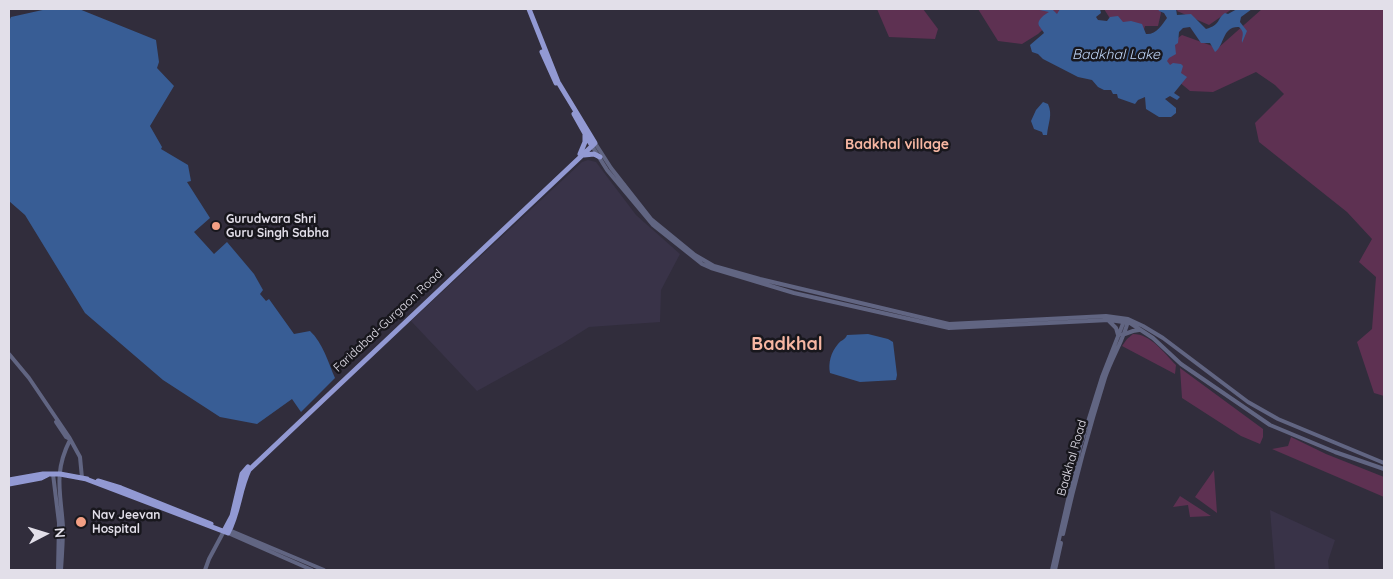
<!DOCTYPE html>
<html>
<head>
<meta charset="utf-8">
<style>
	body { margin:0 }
	#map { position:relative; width:1393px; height:579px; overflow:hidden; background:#312d3c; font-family:Quicksand,sans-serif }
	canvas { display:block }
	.frame { position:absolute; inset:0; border:10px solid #e2dfe9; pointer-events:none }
	.north { position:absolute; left:20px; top:509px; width:50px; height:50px; -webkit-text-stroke:4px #18171d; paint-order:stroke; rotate:85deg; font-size:14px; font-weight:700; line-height:20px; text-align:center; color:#e2dfe9 }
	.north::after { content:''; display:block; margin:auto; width:18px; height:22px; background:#e2dfe9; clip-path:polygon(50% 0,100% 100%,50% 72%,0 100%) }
</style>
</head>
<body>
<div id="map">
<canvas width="1393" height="579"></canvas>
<div class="frame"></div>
<div class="north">N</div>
</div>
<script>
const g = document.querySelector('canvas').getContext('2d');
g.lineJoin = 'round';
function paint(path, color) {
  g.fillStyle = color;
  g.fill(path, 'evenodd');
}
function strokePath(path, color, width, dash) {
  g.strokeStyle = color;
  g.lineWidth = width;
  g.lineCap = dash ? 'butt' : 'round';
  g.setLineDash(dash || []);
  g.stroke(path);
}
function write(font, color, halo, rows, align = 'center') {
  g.font = font + ' Quicksand,sans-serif';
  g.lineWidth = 5;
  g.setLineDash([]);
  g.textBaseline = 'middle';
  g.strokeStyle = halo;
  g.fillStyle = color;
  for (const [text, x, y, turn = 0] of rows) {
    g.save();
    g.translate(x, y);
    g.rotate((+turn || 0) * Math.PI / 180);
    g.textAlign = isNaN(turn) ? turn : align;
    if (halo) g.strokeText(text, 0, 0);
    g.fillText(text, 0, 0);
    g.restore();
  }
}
const built = new Path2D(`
	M 588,160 L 596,162 L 636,215 L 680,254 L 661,290 L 660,322 L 589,327 L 562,344 L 477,391 L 411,321 L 582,162 Z
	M 1270,510 L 1335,540 L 1328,561 L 1329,570 L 1275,570 Z`);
const green = new Path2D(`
	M 877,9 L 923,9 L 938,29 L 935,39 L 889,37 Z
	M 978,9 L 1065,9 L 1038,34 L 1022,44 L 998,41 Z
	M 1104,9 L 1160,9 L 1161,13 L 1158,26 L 1145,26 L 1138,51 L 1116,28 Z
	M 1178,9 L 1232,9 L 1209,25 L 1177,11 Z
	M 1262,9 L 1384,9 L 1384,396 L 1374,393 L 1357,342 L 1372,329 L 1376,277 L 1359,262 L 1372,239 L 1347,212 L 1259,142 L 1255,123 L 1284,94 L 1275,85 L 1256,72 L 1213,92 L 1190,91 L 1161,67 L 1159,52 L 1182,35 L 1218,48 Z
	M 1133,334 C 1151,334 1164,353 1176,365 L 1175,374 L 1122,346 L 1127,339 Z
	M 1180,368 L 1263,429 L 1263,437 L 1260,444 L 1241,436 L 1182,398 Z
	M 1291,437 L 1326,454 L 1384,477 L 1384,497 L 1272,449 L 1288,446 Z
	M 1214,470 L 1217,513 L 1195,497 Z
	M 1180,496 L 1211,516 L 1190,517 L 1188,505 L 1173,507 Z`);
const water = new Path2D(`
	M 47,9 L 79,9 L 156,40 L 159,62 L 157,68 L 174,86 L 150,126 L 162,147 L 161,149 L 188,165 L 191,181 L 187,182 L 210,218 L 194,232 L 214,254 L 227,242 L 254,274 L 263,290 L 260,294 L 266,301 L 269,299 L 294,334 L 310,331 C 323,343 328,362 335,378 L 301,412 L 292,399 L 257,424 L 220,417 L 163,380 L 85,313 L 25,215 L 9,201 L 9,21 L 11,17 Z
	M 1035,9 L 1052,9 L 1057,14 L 1060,9 L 1100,9 L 1101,13 L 1096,17 L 1098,20 L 1107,21 L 1110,17 L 1118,16 L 1123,22 L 1131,21 L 1142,24 L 1146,34 C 1156,35 1162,25 1167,18 L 1164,13 L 1159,11 L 1158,9 L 1176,9 L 1177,15 L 1191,14 L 1206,29 C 1221,25 1217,18 1225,13 L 1228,14 L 1237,9 L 1252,9 L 1241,17 L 1240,22 L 1247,31 L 1242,43 C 1241,37 1246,33 1239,27 C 1222,26 1225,45 1215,52 L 1210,43 L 1201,43 L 1190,27 L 1183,28 L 1179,32 L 1178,43 L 1175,45 L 1176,54 L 1169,58 L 1167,61 L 1170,65 L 1173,63 L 1181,64 L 1183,66 L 1181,73 L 1187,77 L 1174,93 L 1180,97 L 1177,100 L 1170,96 L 1165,99 L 1176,108 L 1176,113 L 1171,117 L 1159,117 L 1146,109 L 1145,97 L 1138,100 L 1135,104 L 1118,98 L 1117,94 L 1113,94 L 1111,90 L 1104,90 L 1098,87 L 1092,80 L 1078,77 L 1043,59 L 1038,54 L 1032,52 L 1030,45 L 1044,33 C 1043,31 1041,29 1040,27 C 1035,21 1044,15 1049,12 Z
	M 1043,102 L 1048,104 C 1053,115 1048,123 1047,135 L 1043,135 L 1042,132 L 1034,129 L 1031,121 L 1036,110 Z
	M 868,334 L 888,339 L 893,342 L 897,375 L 896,380 L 860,382 L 830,373 C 828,363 831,352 838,344 C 841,340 845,340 847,335 Z`);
const minor = new Path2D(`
	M 595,143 L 611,168 L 651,219 L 695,255 L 714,266 L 760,279 L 949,324 L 1106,316 L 1128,319 L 1143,326 L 1163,338 L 1248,402 L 1278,419 L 1384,463
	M 592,146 L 607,170 L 653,225 L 702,264 L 711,268 L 794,293 L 949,328 L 1109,320 L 1130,323 L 1153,338 L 1181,364 L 1270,425 L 1335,452 L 1384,469
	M 1109,321 L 1116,328 L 1118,335
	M 1122,335 L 1133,331 L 1139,330
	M 9,354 L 29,378 L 69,437 L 80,457 L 82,478
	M 56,422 L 66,437 L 70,439
	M 53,474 L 59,523 L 58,570
	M 229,530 L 324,570
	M 228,533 L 312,570
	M 1063,534 C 1075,481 1089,429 1105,378 C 1111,359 1124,339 1128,321
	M 61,570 C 62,556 63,542 63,527 C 61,494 53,473 70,440
	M 205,570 L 209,559 L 224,531
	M 1052,570 L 1080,447 L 1102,377 L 1124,321
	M 1055,570 L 1061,543`);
const major = new Path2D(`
	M 542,52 L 556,83
	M 574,114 L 592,146
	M 580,154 L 585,142 L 585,135
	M 584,155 L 594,154 L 600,157
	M 86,479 L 228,533 C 239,513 239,491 249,470 L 592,146 L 595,143 L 558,82 L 529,9
	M 9,480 L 43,474 L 60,474 L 87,479
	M 98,481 L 121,488 L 211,524
	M 9,484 L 41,478 L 47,475
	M 224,531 L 232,516 L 242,474 L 248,467`);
const markers = [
	[216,226,5,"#f39f84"],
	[81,522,6,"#f39f84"]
];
const poiNames = [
	["Gurudwara Shri",226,219],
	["Guru Singh Sabha",226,233],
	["Nav Jeevan",92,515],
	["Hospital",92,529]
];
const streetNames = [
	["Faridabad-Gurgaon Road",388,321,-43],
	["Badkhal Road",1072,458,-74]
];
const waterNames = [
	["Badkhal Lake",1116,55]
];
const neighbourhoodNames = [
	["Badkhal village",897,145]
];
const districtNames = [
	["Badkhal",787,345]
];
paint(built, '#393348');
paint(green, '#5e3152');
paint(water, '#385d95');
strokePath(minor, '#616582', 4);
strokePath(major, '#9299d3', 5);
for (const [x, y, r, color] of markers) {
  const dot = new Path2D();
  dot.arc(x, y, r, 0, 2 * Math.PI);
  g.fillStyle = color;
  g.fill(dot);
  strokePath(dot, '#18171d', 2);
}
write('bold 12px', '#e2dfe9', '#18171d', poiNames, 'left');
write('12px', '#e2dfe9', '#18171d', streetNames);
write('italic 14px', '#bed4f6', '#18171d', waterNames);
write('bold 14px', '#f6b6a2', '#18171d', neighbourhoodNames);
write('bold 18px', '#f6b6a2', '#18171d', districtNames);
</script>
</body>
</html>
